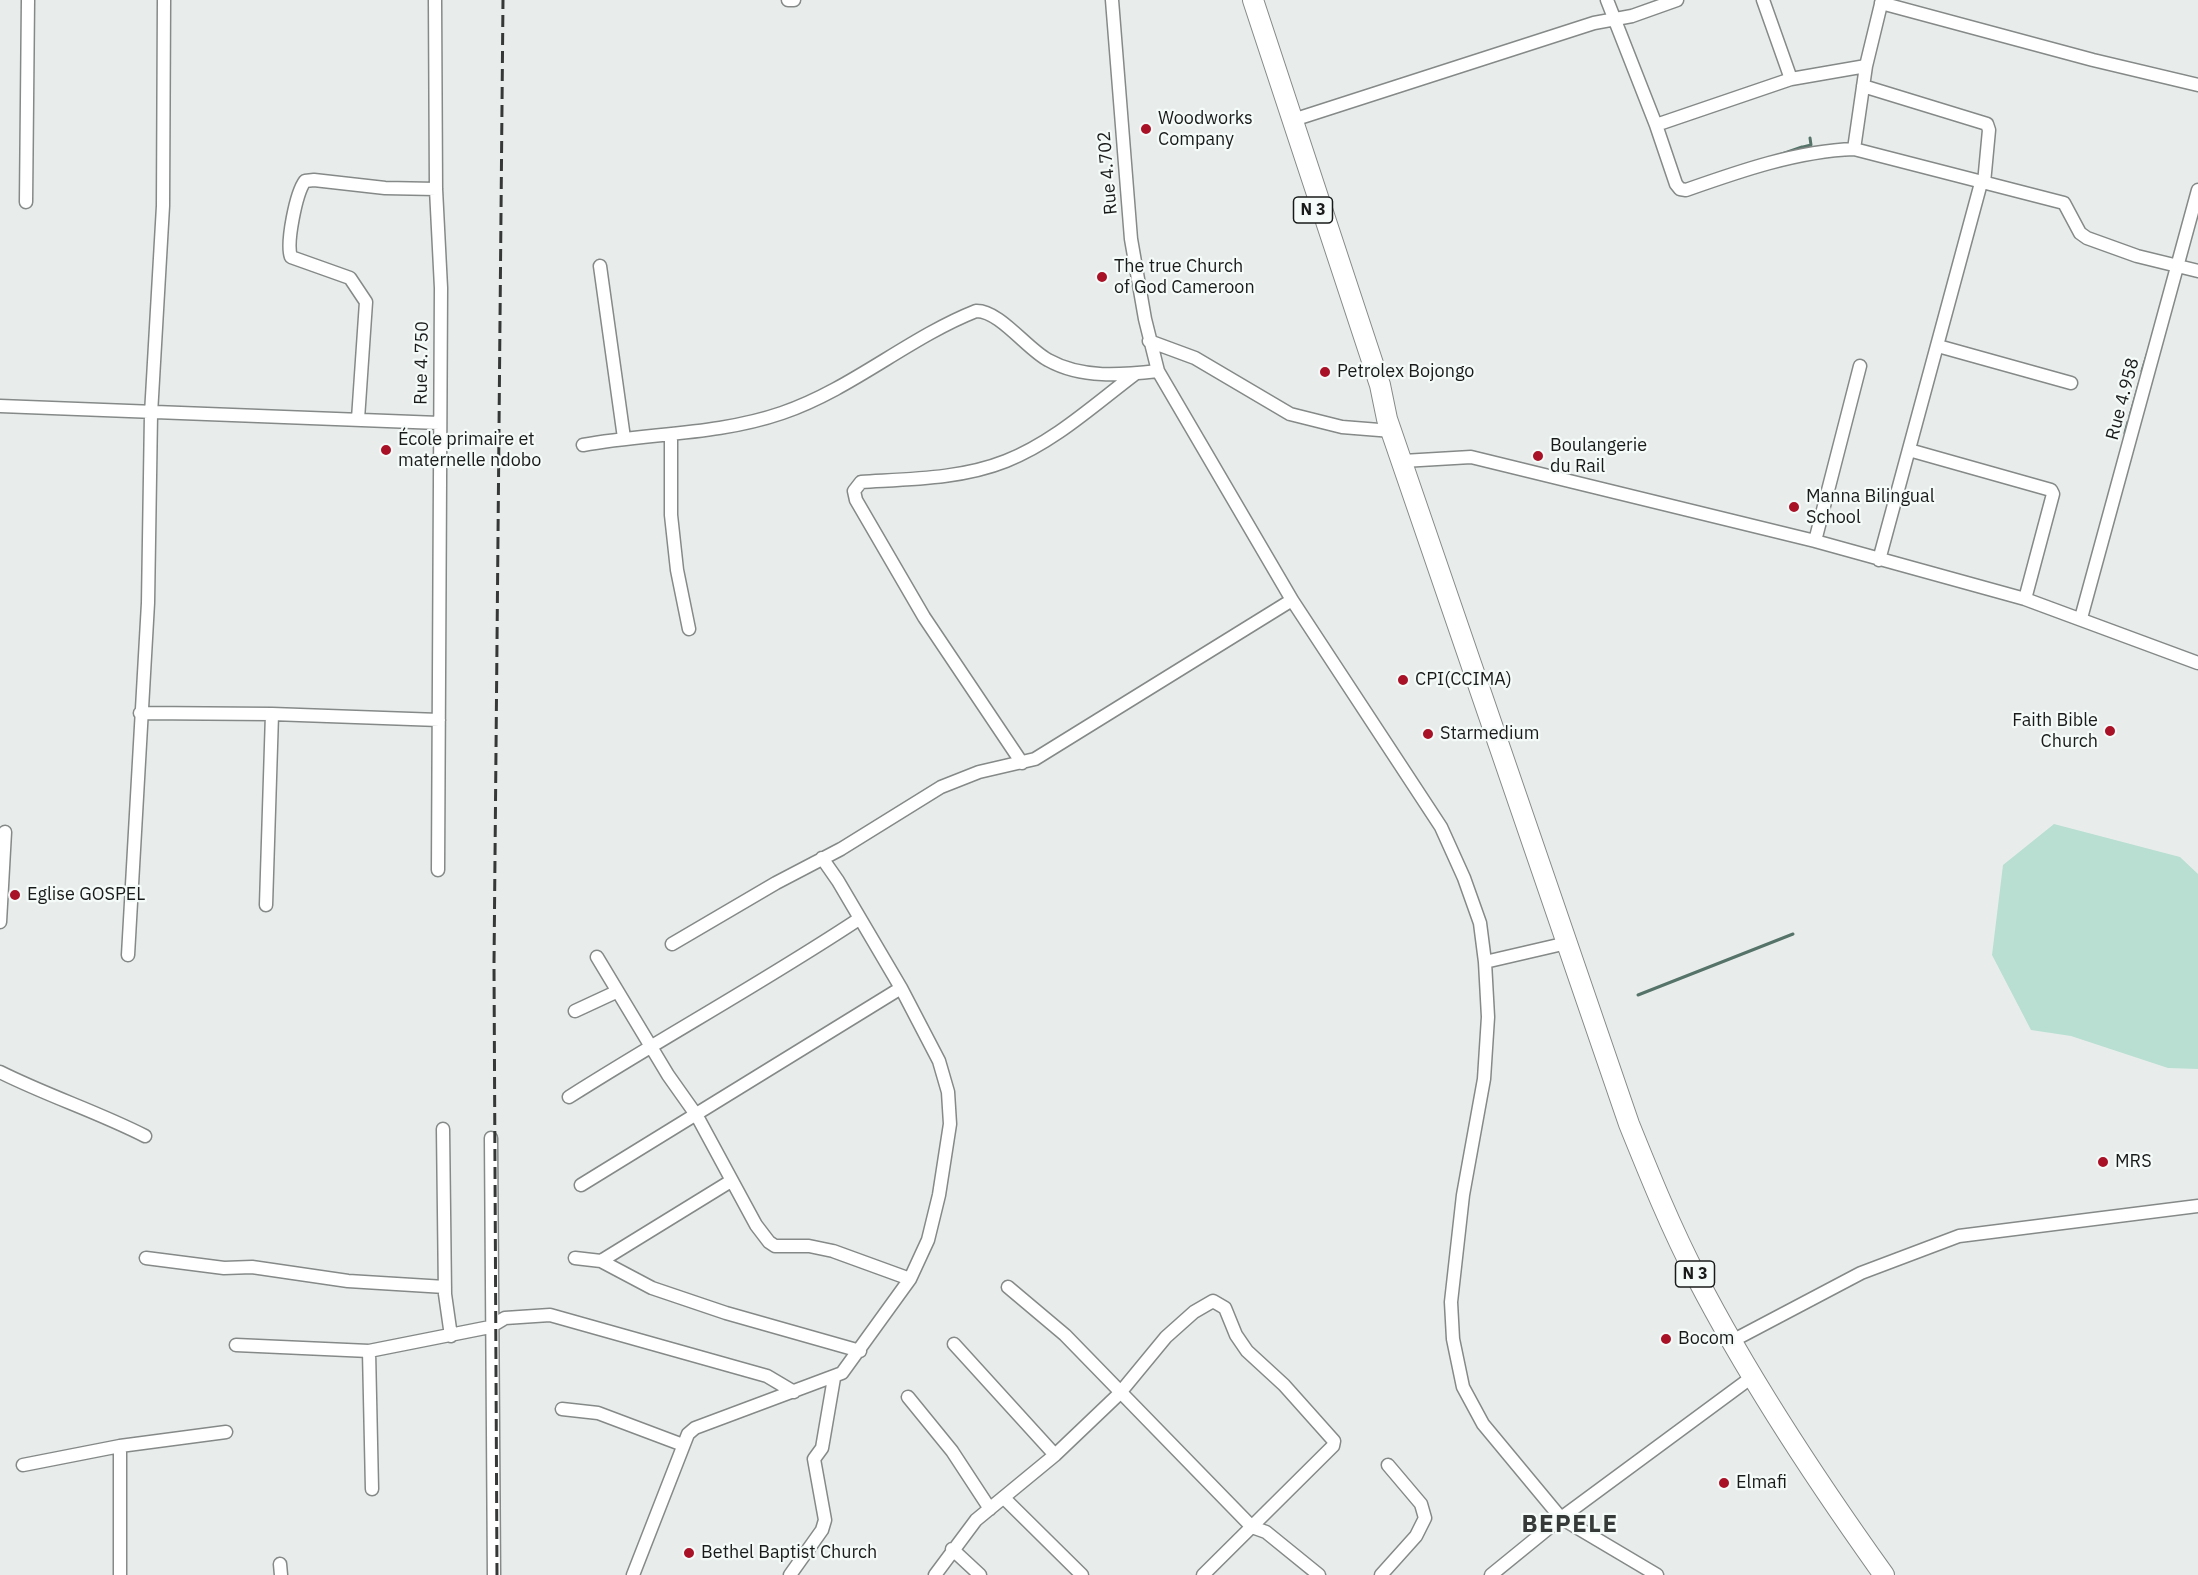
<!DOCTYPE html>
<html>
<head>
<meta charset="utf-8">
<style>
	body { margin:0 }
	canvas { display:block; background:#e8edeb }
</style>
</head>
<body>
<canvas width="2198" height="1575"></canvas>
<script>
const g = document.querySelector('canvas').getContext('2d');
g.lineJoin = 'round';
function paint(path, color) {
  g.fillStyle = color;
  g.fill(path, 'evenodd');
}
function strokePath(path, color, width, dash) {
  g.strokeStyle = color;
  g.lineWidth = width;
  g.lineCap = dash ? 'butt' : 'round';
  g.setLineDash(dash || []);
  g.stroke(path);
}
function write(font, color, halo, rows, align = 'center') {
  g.font = font + ' "IBM Plex Sans",sans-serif';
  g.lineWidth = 4.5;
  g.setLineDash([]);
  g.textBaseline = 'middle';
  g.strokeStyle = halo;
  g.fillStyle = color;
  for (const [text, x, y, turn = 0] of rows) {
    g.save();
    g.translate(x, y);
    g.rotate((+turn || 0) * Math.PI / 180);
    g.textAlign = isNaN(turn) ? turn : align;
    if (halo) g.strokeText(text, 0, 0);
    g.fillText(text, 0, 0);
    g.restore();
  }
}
const green = new Path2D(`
	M 2054,824 L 2180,857 L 2198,874 L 2198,1069 L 2168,1068 L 2071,1036 L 2031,1030 L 1992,955 L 2003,865 Z`);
const stream = new Path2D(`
	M 1803,147 L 1811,145 L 1810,138
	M 1779,155 L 1802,147
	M 2142,371 L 2148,352
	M 2130,416 L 2140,381
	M 2125,433 L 2128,422
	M 1638,995 L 1793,934`);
const minor = new Path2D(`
	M 435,0 L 436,189 L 441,288 L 438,870
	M 788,0 L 794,0
	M 1112,0 L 1131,239 L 1145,319 L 1158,371 L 1292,600 L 1441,827 L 1464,878 L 1480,923 L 1485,962 L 1488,1017 L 1484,1079 L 1463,1195 L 1451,1302 L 1453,1339 L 1463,1387 L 1483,1424 L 1561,1518 L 1657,1575
	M 1607,0 L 1656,125 L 1676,184 L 1680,189 L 1686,190 C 1740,171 1797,151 1854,149 L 2064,203 L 2080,233 L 2087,238 L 2137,256 L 2198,271
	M 1763,0 L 1791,79
	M 1881,3 L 2093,60 L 2198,85
	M 1863,86 L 1987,124 L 1989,130 L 1984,183
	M 1293,120 L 1594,23 L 1632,16 L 1677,0
	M 1656,125 L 1791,79 L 1866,66
	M 1854,149 L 1866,66 L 1882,0
	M 26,202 L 28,0
	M 600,266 L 624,438
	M 1149,341 L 1195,358 L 1290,414 L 1342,427 L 1392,431
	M 1938,346 L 2071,383
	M 0,406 L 439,423
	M 358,419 L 366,302 L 350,278 L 291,257 C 286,243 296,193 305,181 L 314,180 L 385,188 L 436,189
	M 671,436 L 671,515 L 677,570 L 689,629
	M 583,445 C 649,433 718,435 782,413 C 852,389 908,338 976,311 C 999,310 1027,349 1048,360 C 1082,379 1122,375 1158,371
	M 1909,450 L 2051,490 L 2053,494 L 2025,599
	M 1403,461 L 1471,457 L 1815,541 L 2025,599 L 2198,663
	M 1815,541 L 1860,366
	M 1879,560 L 1981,183
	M 2081,618 L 2198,190
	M 140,713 L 272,714 L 266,905
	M 272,714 L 439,720
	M 1022,763 L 924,617 L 856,500 L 854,491 L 861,482 C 909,479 961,479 1006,461 C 1054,442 1094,405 1135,374
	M 0,922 L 5,832
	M 672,944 L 776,883 L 841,849 L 941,787 L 979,772 L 1035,759 L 1292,600
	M 128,955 L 148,603 L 151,414 L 163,206 L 164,0
	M 597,957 L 668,1075 L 697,1116 L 756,1225 L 769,1242 L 775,1246 L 809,1246 L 833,1251 L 910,1279
	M 1485,962 L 1567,943
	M 575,1011 L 616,992
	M 0,1072 C 48,1096 98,1112 145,1136
	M 569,1097 C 665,1036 764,982 859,919
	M 443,1129 L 445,1294 L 451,1336
	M 491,1138 L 494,1575
	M 581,1185 L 901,988
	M 146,1258 L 224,1268 L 252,1267 L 348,1281 L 445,1287
	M 575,1258 L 601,1261 L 731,1181
	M 601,1261 L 652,1288 L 726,1313 L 860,1351
	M 1008,1287 L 1065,1335 L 1252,1527 L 1266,1532 L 1319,1575
	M 1732,1341 L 1861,1273 L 1959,1236 L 2198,1206
	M 954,1344 L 1055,1455
	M 236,1345 L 369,1351 L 490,1327 L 505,1318 L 550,1315 L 767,1376 L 794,1392
	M 369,1351 L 372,1489
	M 908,1397 L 952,1451 L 990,1509
	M 562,1409 L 598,1413 L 683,1445
	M 23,1465 L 120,1446
	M 1004,1498 L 1082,1575
	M 952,1549 L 980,1575
	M 280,1564 L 281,1575
	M 120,1575 L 120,1446 L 226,1432
	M 633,1575 L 688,1434 L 695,1428 L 842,1373 L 910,1279 L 928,1240 L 939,1195 L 950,1124 L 948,1092 L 939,1061 L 901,988 L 838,881 L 822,858
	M 790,1575 L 822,1530 L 825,1520 L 814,1459 L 822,1448 L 834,1378
	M 935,1575 L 976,1520 L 1055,1455 L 1119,1394 L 1166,1337 L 1194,1312 L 1213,1301 L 1225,1308 L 1236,1335 L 1247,1351 L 1284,1385 L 1334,1441 L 1333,1446 L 1203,1575
	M 1381,1575 L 1416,1536 L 1425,1518 L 1421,1504 L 1388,1465
	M 1491,1575 L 1561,1518 L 1752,1377`);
const trunk = new Path2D(`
	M 1253,0 L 1380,385 L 1387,419 L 1629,1124 C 1650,1176 1671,1228 1697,1278 C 1751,1382 1816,1480 1884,1575`);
const rail = new Path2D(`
	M 497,1575 L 494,965 L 503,0`);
const markers = [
	[1146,129,6,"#a81126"],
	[1102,277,6,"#a81126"],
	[1325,372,6,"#a81126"],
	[386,450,6,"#a81126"],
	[1538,456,6,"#a81126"],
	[1794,507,6,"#a81126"],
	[1403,680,6,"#a81126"],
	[2110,731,6,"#a81126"],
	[1428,734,6,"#a81126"],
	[15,895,6,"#a81126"],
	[2103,1162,6,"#a81126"],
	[1666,1339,6,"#a81126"],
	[1724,1483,6,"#a81126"],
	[689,1553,6,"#a81126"]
];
const shields = [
	[1313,210,39],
	[1695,1274,39]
];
const shieldNames = [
	["N 3",1313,210],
	["N 3",1695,1274]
];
const poiNames = [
	["Woodworks",1158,119],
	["Company",1158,140],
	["The true Church",1114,267],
	["of God Cameroon",1114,288],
	["Petrolex Bojongo",1337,372],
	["École primaire et",398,440],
	["maternelle ndobo",398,461],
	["Boulangerie",1550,446],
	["du Rail",1550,467],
	["Manna Bilingual",1806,497],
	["School",1806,518],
	["CPI(CCIMA)",1415,680],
	["Faith Bible",2098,721,"right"],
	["Church",2098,742,"right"],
	["Starmedium",1440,734],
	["Eglise GOSPEL",27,895],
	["MRS",2115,1162],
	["Bocom",1678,1339],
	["Elmafi",1736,1483],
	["Bethel Baptist Church",701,1553]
];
const streetNames = [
	["Rue 4.702",1108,173,-95],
	["Rue 4.750",422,363,-89],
	["Rue 4.958",2123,399,-75]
];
const districtNames = [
	["BEPELE",1570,1525]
];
paint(green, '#b9dfd2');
strokePath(stream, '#56736a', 3);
strokePath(minor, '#858a88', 15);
strokePath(trunk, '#858a88', 22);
strokePath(minor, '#fff', 12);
strokePath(trunk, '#fff', 20);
strokePath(rail, '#353837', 3, [12, 6]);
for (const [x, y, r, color] of markers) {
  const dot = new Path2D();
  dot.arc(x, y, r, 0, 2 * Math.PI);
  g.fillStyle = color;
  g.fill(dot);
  strokePath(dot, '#f5fbf9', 2);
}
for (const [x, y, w] of shields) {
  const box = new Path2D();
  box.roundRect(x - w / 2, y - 13, w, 26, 4.5);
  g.fillStyle = '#f5fbf9';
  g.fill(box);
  strokePath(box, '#191b1a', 1.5);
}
write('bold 16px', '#191b1a', null, shieldNames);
write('18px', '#191b1a', '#f5fbf9', poiNames, 'left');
write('18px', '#191b1a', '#f5fbf9', streetNames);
g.letterSpacing = '1.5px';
write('bold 24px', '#363a38', '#f5fbf9', districtNames);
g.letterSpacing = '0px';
</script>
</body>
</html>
